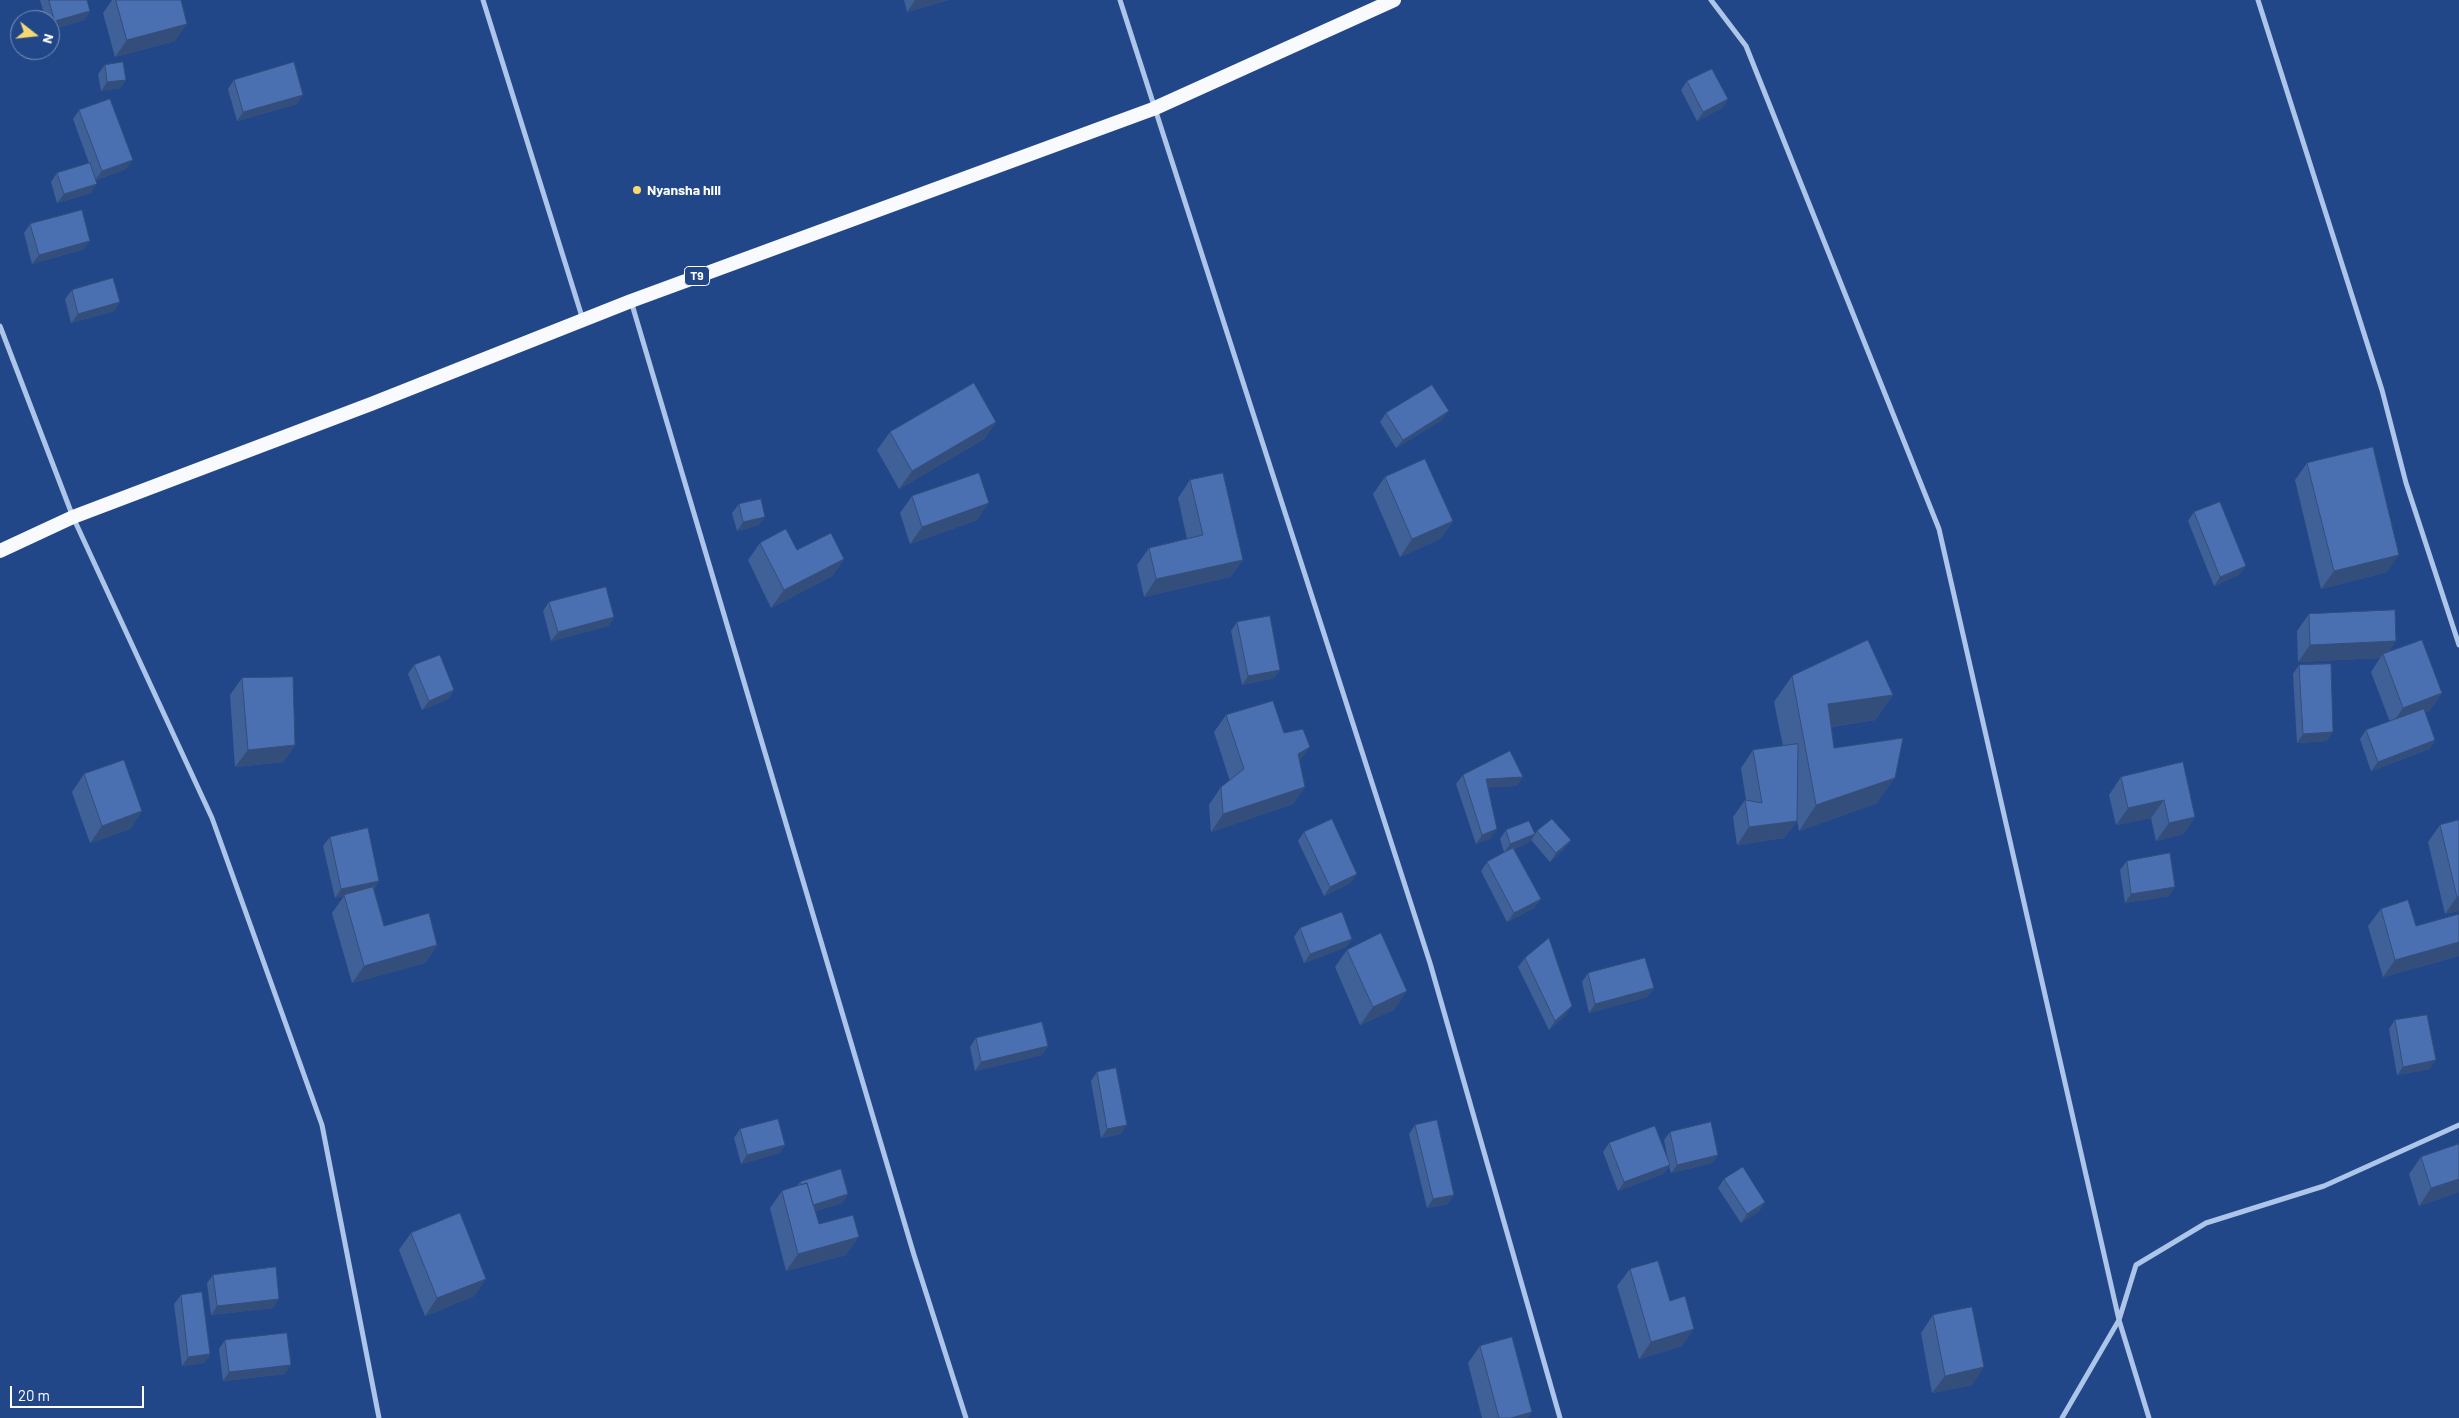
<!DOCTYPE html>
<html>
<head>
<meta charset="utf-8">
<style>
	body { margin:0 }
	#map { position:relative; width:2459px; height:1418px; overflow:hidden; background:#224789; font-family:Barlow,sans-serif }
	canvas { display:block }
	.north { position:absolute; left:10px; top:10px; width:50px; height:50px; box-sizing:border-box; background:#224789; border:1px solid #7a91b8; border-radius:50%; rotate:106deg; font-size:14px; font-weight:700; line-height:20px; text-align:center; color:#fff }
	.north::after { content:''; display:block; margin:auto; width:18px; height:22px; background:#f6d970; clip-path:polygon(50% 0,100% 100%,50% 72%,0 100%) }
	.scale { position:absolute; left:10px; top:1386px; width:134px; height:22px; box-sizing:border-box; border:2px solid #fff; border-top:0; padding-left:6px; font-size:15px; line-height:18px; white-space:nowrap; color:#fff; -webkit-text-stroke:4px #224789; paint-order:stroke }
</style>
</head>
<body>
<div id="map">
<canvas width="2459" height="1418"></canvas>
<div class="north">N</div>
<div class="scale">20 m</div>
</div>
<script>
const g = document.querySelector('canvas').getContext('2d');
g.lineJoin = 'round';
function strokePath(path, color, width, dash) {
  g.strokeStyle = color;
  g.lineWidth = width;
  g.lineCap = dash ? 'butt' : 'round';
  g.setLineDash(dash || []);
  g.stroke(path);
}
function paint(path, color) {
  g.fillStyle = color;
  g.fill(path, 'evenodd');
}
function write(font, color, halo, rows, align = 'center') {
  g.font = font + ' Barlow,sans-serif';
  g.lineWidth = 4.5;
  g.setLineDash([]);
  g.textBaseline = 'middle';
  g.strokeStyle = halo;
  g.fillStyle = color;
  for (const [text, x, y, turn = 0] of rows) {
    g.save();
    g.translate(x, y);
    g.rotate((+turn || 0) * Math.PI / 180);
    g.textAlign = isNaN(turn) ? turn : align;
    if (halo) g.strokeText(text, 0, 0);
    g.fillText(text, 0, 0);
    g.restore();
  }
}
const minor = new Path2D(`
	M 483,0 L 583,320
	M 1120,0 L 1430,963 L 1560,1418
	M 1711,0 L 1746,46 L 1939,529 L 2119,1320 L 2149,1418
	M 2258,0 L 2382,390 L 2406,483 L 2459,645
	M 631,301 L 914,1255 L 966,1418
	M 0,326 L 73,517 L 212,818 L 322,1125 L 379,1418
	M 2062,1418 L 2119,1320 L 2136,1265 L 2206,1223 L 2324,1186 L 2459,1125`);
const trunk = new Path2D(`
	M 0,551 L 73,517 L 371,404 L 631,301 L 1153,109 L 1394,0`);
const wall = new Path2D(`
	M 40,0 L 87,0 L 90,11 L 84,20 L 50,30 L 50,20 L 46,20 Z
	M 112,0 L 181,0 L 175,41 L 115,57 L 103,13 Z
	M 904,0 L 949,0 L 907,12 Z
	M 105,65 L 126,80 L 120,88 L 101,91 L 98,74 Z
	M 234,80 L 297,104 L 237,121 L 228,89 Z
	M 1687,81 L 1728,99 L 1722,108 L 1697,121 L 1681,90 Z
	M 79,110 L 126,169 L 96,180 L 91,193 L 57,203 L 51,182 L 57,173 L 89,163 L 73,119 Z
	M 30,224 L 84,249 L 32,264 L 24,233 Z
	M 72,290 L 120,302 L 114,311 L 71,323 L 65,299 Z
	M 1386,413 L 1442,420 L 1396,448 L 1380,422 Z
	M 996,422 L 984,439 L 899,489 L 877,450 L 890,432 Z
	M 2307,463 L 2387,572 L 2321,589 L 2295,480 Z
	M 1385,477 L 1453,521 L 1440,539 L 1400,557 L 1373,494 Z
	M 1190,480 L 1243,560 L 1230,577 L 1144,597 L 1137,565 L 1149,548 L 1187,539 L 1178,498 Z
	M 912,496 L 977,520 L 910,544 L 900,513 Z
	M 739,504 L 759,525 L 737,531 L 732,513 Z
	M 2194,512 L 2239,575 L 2214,586 L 2188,521 Z
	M 760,543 L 797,550 L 844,559 L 832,576 L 771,608 L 748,560 Z
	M 549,602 L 614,617 L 608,626 L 551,641 L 543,611 Z
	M 2309,614 L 2396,641 L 2388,652 L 2442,693 L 2429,711 L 2425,712 L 2435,740 L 2429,749 L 2371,771 L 2360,739 L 2366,730 L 2390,722 L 2371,672 L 2380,658 L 2298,662 L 2297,631 Z
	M 1237,622 L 1280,670 L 1274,678 L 1242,685 L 1231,631 Z
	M 414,665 L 454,690 L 448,699 L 422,710 L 408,674 Z
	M 2299,665 L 2327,741 L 2297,743 L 2293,674 Z
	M 1792,676 L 1893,695 L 1875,720 L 1831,727 L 1834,748 L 1877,803 L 1799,831 L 1797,819 L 1797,821 L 1784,838 L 1737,845 L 1733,817 L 1745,800 L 1746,800 L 1741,768 L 1753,750 L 1783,746 L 1774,702 Z
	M 242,678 L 295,745 L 283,762 L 235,767 L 230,695 Z
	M 1226,715 L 1284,733 L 1310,747 L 1299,761 L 1305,787 L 1293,804 L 1211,832 L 1209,805 L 1221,787 L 1230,781 L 1214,732 Z
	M 84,774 L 142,811 L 130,829 L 90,843 L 72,792 Z
	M 1463,775 L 1523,777 L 1516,786 L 1488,787 L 1491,838 L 1476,844 L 1456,784 Z
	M 2121,777 L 2195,817 L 2183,834 L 2156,841 L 2151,818 L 2116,825 L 2109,795 Z
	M 2459,820 L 2459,911 L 2445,914 L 2428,842 L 2440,825 Z
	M 1506,830 L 1528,843 L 1514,849 L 1541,899 L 1534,908 L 1507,922 L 1481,871 L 1487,862 L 1504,852 L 1500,839 Z
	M 1537,831 L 1571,840 L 1564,849 L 1550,862 L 1531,840 Z
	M 1304,832 L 1357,874 L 1350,883 L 1324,896 L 1298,841 Z
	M 330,837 L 379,881 L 374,889 L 384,926 L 437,945 L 425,963 L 352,983 L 332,913 L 344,896 L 335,898 L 323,846 Z
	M 2127,861 L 2169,896 L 2125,903 L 2120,870 Z
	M 2381,909 L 2416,926 L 2459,914 L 2459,956 L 2383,977 L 2368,926 Z
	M 1300,928 L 1352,939 L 1346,947 L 1304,963 L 1294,937 Z
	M 1347,950 L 1395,1009 L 1360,1025 L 1335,967 Z
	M 1525,958 L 1566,1015 L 1549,1030 L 1518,967 Z
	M 1588,973 L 1654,988 L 1647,997 L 1589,1013 L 1582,982 Z
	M 2395,1020 L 2430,1069 L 2397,1075 L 2389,1029 Z
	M 976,1038 L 1048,1046 L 1042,1055 L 975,1071 L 970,1047 Z
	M 1097,1072 L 1121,1134 L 1101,1138 L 1091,1081 Z
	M 1415,1125 L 1448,1204 L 1427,1208 L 1409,1134 Z
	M 740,1129 L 785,1145 L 779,1153 L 741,1164 L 734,1138 Z
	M 1670,1132 L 1718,1155 L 1712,1163 L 1671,1173 L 1669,1166 L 1663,1174 L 1618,1191 L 1603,1152 L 1609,1143 L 1669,1164 L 1664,1140 Z
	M 2459,1144 L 2459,1192 L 2419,1206 L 2409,1174 L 2421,1157 Z
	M 1724,1179 L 1765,1202 L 1759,1211 L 1741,1223 L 1718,1188 Z
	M 800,1182 L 848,1194 L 842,1203 L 815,1211 L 819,1224 L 846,1255 L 786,1271 L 770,1208 L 782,1191 L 797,1186 Z
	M 411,1233 L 474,1296 L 425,1316 L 399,1250 Z
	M 1630,1269 L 1682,1346 L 1639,1359 L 1617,1286 Z
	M 213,1275 L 273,1308 L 211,1315 L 207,1283 Z
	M 181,1295 L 210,1354 L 204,1363 L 182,1366 L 174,1304 Z
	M 1933,1315 L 1972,1385 L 1932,1393 L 1921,1333 Z
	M 225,1340 L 285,1374 L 223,1381 L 219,1349 Z
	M 1480,1346 L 1528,1418 L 1482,1418 L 1468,1363 Z`);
const shadedWall = new Path2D(`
	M 915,0 L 949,0 L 907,12 Z
	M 90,11 L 84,20 L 50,30 L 50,28 L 55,21 Z
	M 187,24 L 175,41 L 115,57 L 127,40 Z
	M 126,80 L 120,88 L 101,91 L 107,82 Z
	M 303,95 L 297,104 L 237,121 L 243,112 Z
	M 1728,99 L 1722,108 L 1697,121 L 1703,112 Z
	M 133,160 L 126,169 L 95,180 L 102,171 Z
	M 97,184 L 91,193 L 57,203 L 64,194 Z
	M 90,241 L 84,249 L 32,264 L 39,255 Z
	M 120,302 L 114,311 L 71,323 L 78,314 Z
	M 1449,411 L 1442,420 L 1396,448 L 1403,440 Z
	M 996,422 L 984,439 L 899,489 L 912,471 Z
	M 989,503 L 977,520 L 910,544 L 922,527 Z
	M 765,517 L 759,525 L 737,531 L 743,522 Z
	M 1453,521 L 1440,539 L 1400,557 L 1412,539 Z
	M 2399,555 L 2387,572 L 2321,589 L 2334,571 Z
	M 844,559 L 832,576 L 771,608 L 784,590 Z
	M 1243,560 L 1230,577 L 1144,597 L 1156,579 Z
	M 2246,566 L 2239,575 L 2214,586 L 2220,577 Z
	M 614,617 L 608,626 L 551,641 L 558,632 Z
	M 2396,641 L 2384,658 L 2383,654 L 2380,658 L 2298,662 L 2310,645 Z
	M 1280,670 L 1274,678 L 1242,685 L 1248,676 Z
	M 454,690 L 448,699 L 422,710 L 429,701 Z
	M 2442,693 L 2429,711 L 2391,725 L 2403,708 Z
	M 1893,695 L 1875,720 L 1810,730 L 1828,704 Z
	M 2333,732 L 2327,741 L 2297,743 L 2303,734 Z
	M 2435,740 L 2429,749 L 2371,771 L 2378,762 Z
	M 295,745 L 283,762 L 235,767 L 248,750 Z
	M 1310,747 L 1298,764 L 1298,754 Z
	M 1523,777 L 1516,786 L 1480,788 L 1486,779 Z
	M 1895,778 L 1877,803 L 1799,831 L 1816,805 Z
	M 1305,787 L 1293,804 L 1211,832 L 1223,814 Z
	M 2164,800 L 2151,818 L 2116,825 L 2128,808 Z
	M 142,811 L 130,829 L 90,843 L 102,826 Z
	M 2195,817 L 2183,834 L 2156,841 L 2169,823 Z
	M 1797,821 L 1784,838 L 1737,845 L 1749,827 Z
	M 1497,829 L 1491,838 L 1476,844 L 1482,835 Z
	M 1535,834 L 1528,843 L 1504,853 L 1510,844 Z
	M 1571,840 L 1564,849 L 1550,862 L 1556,853 Z
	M 1357,874 L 1350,883 L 1324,896 L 1330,887 Z
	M 379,881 L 373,890 L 335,898 L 341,889 Z
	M 2175,887 L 2169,896 L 2125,903 L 2131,894 Z
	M 2459,896 L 2459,911 L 2445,914 L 2457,897 Z
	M 1541,899 L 1534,908 L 1507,922 L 1514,913 Z
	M 1352,939 L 1346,947 L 1304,963 L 1310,954 Z
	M 2459,942 L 2459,956 L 2383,977 L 2395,960 Z
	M 437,945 L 425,963 L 352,983 L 364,966 Z
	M 1654,988 L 1647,997 L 1589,1013 L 1595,1004 Z
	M 1407,991 L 1395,1009 L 1360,1025 L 1373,1007 Z
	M 1572,1006 L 1566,1015 L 1549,1030 L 1555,1021 Z
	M 1048,1046 L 1042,1055 L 975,1071 L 981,1062 Z
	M 2436,1060 L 2430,1069 L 2397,1075 L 2403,1067 Z
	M 1127,1125 L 1121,1134 L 1101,1138 L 1107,1129 Z
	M 785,1145 L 779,1153 L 741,1164 L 747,1155 Z
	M 1718,1155 L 1712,1163 L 1671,1173 L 1677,1165 Z
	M 1670,1165 L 1663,1174 L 1618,1191 L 1624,1182 Z
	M 2459,1179 L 2459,1192 L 2419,1206 L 2431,1188 Z
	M 848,1194 L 842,1203 L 802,1216 L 808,1207 Z
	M 1454,1195 L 1448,1204 L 1427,1208 L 1433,1199 Z
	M 1765,1202 L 1759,1211 L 1741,1223 L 1747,1214 Z
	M 859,1237 L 846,1255 L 786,1271 L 798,1254 Z
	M 486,1279 L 474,1296 L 425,1316 L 437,1298 Z
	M 279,1299 L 273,1308 L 211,1315 L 217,1306 Z
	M 1694,1329 L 1682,1346 L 1639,1359 L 1651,1342 Z
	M 210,1354 L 204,1363 L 182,1366 L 188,1357 Z
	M 291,1365 L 285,1374 L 223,1381 L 229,1372 Z
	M 1984,1367 L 1972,1385 L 1932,1393 L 1945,1376 Z
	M 1532,1412 L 1528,1418 L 1511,1418 Z`);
const building = new Path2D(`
	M 49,0 L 87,0 L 90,11 L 55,21 Z
	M 116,0 L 181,0 L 187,24 L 127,40 Z
	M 123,62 L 126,80 L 107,82 L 105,65 Z
	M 294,62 L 303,95 L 243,112 L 234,80 Z
	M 1712,69 L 1728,99 L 1703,112 L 1687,81 Z
	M 110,99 L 133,160 L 102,171 L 79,110 Z
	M 90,163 L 97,184 L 64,194 L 57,173 Z
	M 82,210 L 90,241 L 39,255 L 30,224 Z
	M 113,278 L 120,302 L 78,314 L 72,290 Z
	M 974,383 L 996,422 L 912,471 L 890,432 Z
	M 1432,385 L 1449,411 L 1403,440 L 1386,413 Z
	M 2373,447 L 2399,555 L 2334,571 L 2307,463 Z
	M 1425,459 L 1453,521 L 1412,539 L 1385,477 Z
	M 979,473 L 989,503 L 922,527 L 912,496 Z
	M 1223,473 L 1243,560 L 1156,579 L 1149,548 L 1203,535 L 1190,480 Z
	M 761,499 L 765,517 L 743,522 L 739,504 Z
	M 2220,502 L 2246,566 L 2220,577 L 2194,512 Z
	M 786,529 L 797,550 L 831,533 L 844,559 L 784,590 L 760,543 Z
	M 606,587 L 614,617 L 558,632 L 549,602 Z
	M 2395,610 L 2396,641 L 2310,645 L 2309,614 Z
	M 1270,616 L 1280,670 L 1248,676 L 1237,622 Z
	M 1868,640 L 1893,695 L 1828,704 L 1834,748 L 1903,738 L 1895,778 L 1816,805 L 1792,676 Z
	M 2422,640 L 2442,693 L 2403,708 L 2383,654 Z
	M 440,655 L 454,690 L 429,701 L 414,665 Z
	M 2331,664 L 2333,732 L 2303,734 L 2299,665 Z
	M 293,677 L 295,745 L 248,750 L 242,678 Z
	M 1273,701 L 1284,733 L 1303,729 L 1310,747 L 1298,754 L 1305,787 L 1223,814 L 1221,787 L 1244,769 L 1226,715 Z
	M 2424,709 L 2435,740 L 2378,762 L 2366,730 Z
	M 1798,744 L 1797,821 L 1749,827 L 1745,800 L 1762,803 L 1753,750 Z
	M 1510,751 L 1523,777 L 1486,779 L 1497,829 L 1482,835 L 1463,775 Z
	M 124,760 L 142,811 L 102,826 L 84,774 Z
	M 2183,762 L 2195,817 L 2169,823 L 2164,800 L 2128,808 L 2121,777 Z
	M 1332,819 L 1357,874 L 1330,887 L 1304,832 Z
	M 1552,819 L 1571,840 L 1556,853 L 1537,831 Z
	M 2459,820 L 2459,896 L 2457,897 L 2440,825 Z
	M 1529,821 L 1535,834 L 1510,844 L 1506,830 Z
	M 368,828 L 379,881 L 341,889 L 330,837 Z
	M 1513,848 L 1541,899 L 1514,913 L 1487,862 Z
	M 2170,853 L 2175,887 L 2131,894 L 2127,861 Z
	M 373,887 L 384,926 L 429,913 L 437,945 L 364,966 L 344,895 Z
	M 2408,900 L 2416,926 L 2459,914 L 2459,942 L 2395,960 L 2381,909 Z
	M 1342,912 L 1352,939 L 1310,954 L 1300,928 Z
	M 1381,933 L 1407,991 L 1373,1007 L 1347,950 Z
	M 1549,938 L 1572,1006 L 1555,1021 L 1525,958 Z
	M 1645,958 L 1654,988 L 1595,1004 L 1588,973 Z
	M 2427,1015 L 2436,1060 L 2403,1067 L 2395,1020 Z
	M 1042,1022 L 1048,1046 L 981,1062 L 976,1038 Z
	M 1116,1068 L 1127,1125 L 1107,1129 L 1097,1072 Z
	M 778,1119 L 785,1145 L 747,1155 L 740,1129 Z
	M 1437,1120 L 1454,1195 L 1433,1199 L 1415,1125 Z
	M 1711,1122 L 1718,1155 L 1677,1165 L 1670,1132 Z
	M 1655,1126 L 1670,1165 L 1624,1182 L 1609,1143 Z
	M 2459,1144 L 2459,1179 L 2431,1188 L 2421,1157 Z
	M 1743,1167 L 1765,1202 L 1747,1214 L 1724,1179 Z
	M 841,1169 L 848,1194 L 813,1205 L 807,1183 L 801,1185 L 800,1182 Z
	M 807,1183 L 819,1224 L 853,1215 L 859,1237 L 798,1254 L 782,1191 Z
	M 460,1213 L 486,1279 L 437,1298 L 411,1233 Z
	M 1658,1261 L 1670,1301 L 1685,1296 L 1694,1329 L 1651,1342 L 1630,1269 Z
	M 276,1267 L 279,1299 L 217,1306 L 213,1275 Z
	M 202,1292 L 210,1354 L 188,1357 L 181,1295 Z
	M 1972,1307 L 1984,1367 L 1945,1376 L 1933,1315 Z
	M 287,1333 L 291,1365 L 229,1372 L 225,1340 Z
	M 1512,1337 L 1532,1412 L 1511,1418 L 1499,1418 L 1480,1346 Z`);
const markers = [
	[637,190,5,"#f6d970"]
];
const shields = [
	[697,276,25]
];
const shieldNames = [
	["T9",697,276]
];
const poiNames = [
	["Nyansha hill",647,190]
];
strokePath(minor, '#aec5ea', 5);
strokePath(trunk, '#f8fafe', 14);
paint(wall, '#406098');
paint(shadedWall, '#344e7c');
paint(building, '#4b70b1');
strokePath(building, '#344e7c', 1);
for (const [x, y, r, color] of markers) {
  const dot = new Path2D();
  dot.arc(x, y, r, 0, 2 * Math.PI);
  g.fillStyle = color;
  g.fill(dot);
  strokePath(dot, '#224789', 2);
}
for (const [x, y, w] of shields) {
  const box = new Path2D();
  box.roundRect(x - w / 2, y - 9.5, w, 19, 4);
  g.fillStyle = '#224789';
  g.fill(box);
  strokePath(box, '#fff', 1);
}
write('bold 12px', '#fff', null, shieldNames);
write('bold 14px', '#fff', '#224789', poiNames, 'left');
</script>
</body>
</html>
